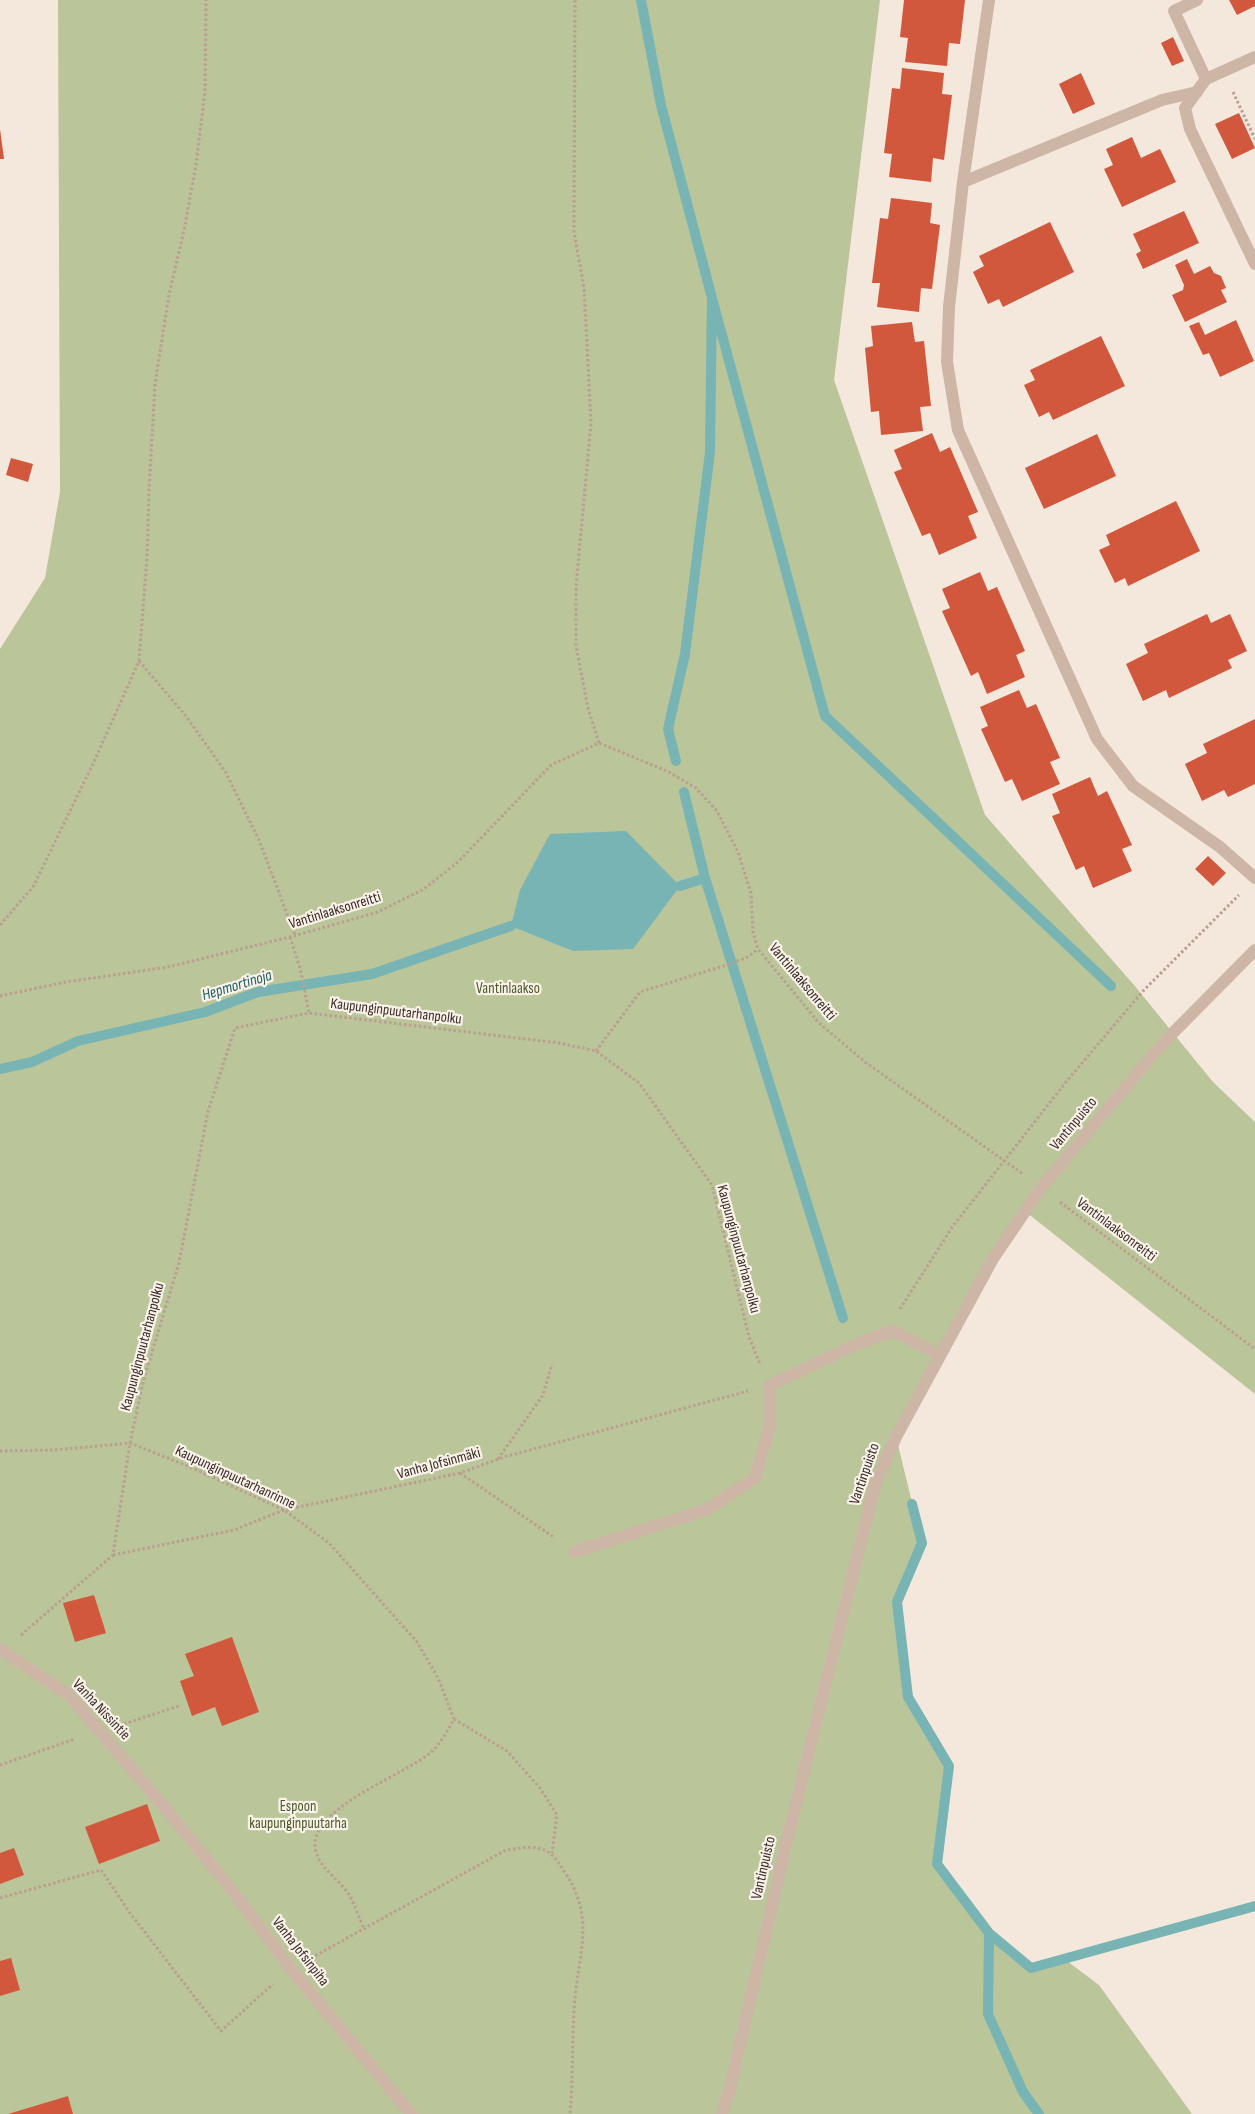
<!DOCTYPE html>
<html>
<head>
<meta charset="utf-8">
<style>
	body { margin:0 }
	canvas { display:block; background:#f4e7dc }
</style>
</head>
<body>
<canvas width="1255" height="2114"></canvas>
<script>
const g = document.querySelector('canvas').getContext('2d');
g.lineJoin = 'round';
function paint(path, color) {
  g.fillStyle = color;
  g.fill(path, 'evenodd');
}
function strokePath(path, color, width, dash) {
  g.strokeStyle = color;
  g.lineWidth = width;
  g.lineCap = dash ? 'butt' : 'round';
  g.setLineDash(dash || []);
  g.stroke(path);
}
function write(font, color, halo, rows, align = 'center') {
  g.font = font + ' "Sofia Sans Condensed",sans-serif';
  g.lineWidth = 4.5;
  g.setLineDash([]);
  g.textBaseline = 'middle';
  g.strokeStyle = halo;
  g.fillStyle = color;
  for (const [text, x, y, turn = 0] of rows) {
    g.save();
    g.translate(x, y);
    g.rotate((+turn || 0) * Math.PI / 180);
    g.textAlign = isNaN(turn) ? turn : align;
    if (halo) g.strokeText(text, 0, 0);
    g.fillText(text, 0, 0);
    g.restore();
  }
}
const green = new Path2D(`
	M 58,0 L 880,0 L 834,380 L 985,815 L 1134,985 L 1213,1082 L 1255,1122 L 1255,1394 L 1026,1212 L 896,1437 L 922,1543 L 897,1602 L 908,1697 L 949,1766 L 937,1864 L 989,1933 L 1031,1968 L 1063,1958 L 1099,1985 L 1192,2114 L 0,2114 L 0,649 L 45,578 L 60,492 Z`);
const water = new Path2D(`
	M 626,831 L 680,886 L 633,949 L 573,951 L 511,926 L 520,890 L 550,834 Z`);
const stream = new Path2D(`
	M 641,0 L 661,105 L 712,298 L 710,452 L 685,654 L 668,729 L 676,761
	M 712,298 L 825,716 L 1111,986
	M 684,792 L 705,878 L 843,1318
	M 680,886 L 705,878
	M 0,1069 L 32,1062 L 78,1041 L 205,1012 L 258,992 L 372,974 L 511,926
	M 912,1504 L 922,1543 L 897,1602 L 908,1697 L 949,1766 L 937,1864 L 989,1933 L 988,2014 L 1023,2092 L 1039,2114
	M 989,1933 L 1031,1968 L 1255,1906`);
const building = new Path2D(`
	M 904,0 L 965,0 L 960,44 L 949,43 L 947,66 L 905,62 L 908,38 L 900,37 Z
	M 1229,0 L 1255,0 L 1255,6 L 1237,15 Z
	M 1173,37 L 1184,61 L 1172,66 L 1161,43 Z
	M 902,68 L 944,73 L 942,94 L 952,95 L 944,160 L 933,158 L 931,182 L 889,177 L 892,154 L 884,153 L 892,88 L 900,89 Z
	M 1081,73 L 1095,104 L 1073,114 L 1059,84 Z
	M 1239,113 L 1255,148 L 1232,159 L 1215,124 Z
	M 0,129 L 4,159 L 0,159 Z
	M 1132,137 L 1141,158 L 1160,149 L 1176,182 L 1122,207 L 1104,169 L 1113,165 L 1106,149 Z
	M 891,198 L 932,203 L 930,223 L 940,225 L 932,289 L 921,288 L 919,312 L 877,307 L 880,283 L 872,283 L 880,218 L 888,219 Z
	M 1184,211 L 1199,243 L 1143,269 L 1136,254 L 1141,251 L 1133,234 Z
	M 1050,222 L 1074,272 L 1003,307 L 999,299 L 988,304 L 973,272 L 984,266 L 979,256 Z
	M 1187,259 L 1194,274 L 1210,266 L 1214,273 L 1221,276 L 1226,288 L 1221,290 L 1227,302 L 1185,322 L 1172,295 L 1183,290 L 1184,285 L 1175,265 Z
	M 1236,320 L 1254,361 L 1220,377 L 1209,353 L 1203,355 L 1189,326 L 1199,322 L 1205,335 Z
	M 912,322 L 915,342 L 924,341 L 931,406 L 920,407 L 923,431 L 881,435 L 879,411 L 871,412 L 865,348 L 873,346 L 871,326 Z
	M 1101,336 L 1125,386 L 1053,420 L 1049,412 L 1039,417 L 1024,385 L 1035,380 L 1030,370 Z
	M 932,433 L 940,452 L 950,447 L 978,512 L 968,516 L 977,538 L 939,555 L 930,533 L 922,536 L 894,472 L 902,469 L 894,450 Z
	M 1097,434 L 1116,476 L 1044,509 L 1025,468 Z
	M 11,458 L 33,464 L 28,482 L 6,475 Z
	M 1176,501 L 1200,551 L 1128,586 L 1125,578 L 1115,583 L 1099,550 L 1110,545 L 1106,535 Z
	M 980,572 L 988,591 L 997,587 L 1025,651 L 1016,655 L 1025,677 L 987,694 L 978,672 L 971,676 L 942,611 L 950,608 L 942,589 Z
	M 1207,614 L 1211,623 L 1230,614 L 1247,651 L 1228,660 L 1232,668 L 1169,698 L 1166,690 L 1143,701 L 1126,664 L 1148,653 L 1144,644 Z
	M 1019,690 L 1027,708 L 1036,704 L 1060,758 L 1050,762 L 1060,784 L 1022,801 L 1012,779 L 1005,782 L 981,729 L 988,726 L 980,707 Z
	M 1255,719 L 1255,784 L 1228,797 L 1224,790 L 1202,801 L 1185,764 L 1207,753 L 1203,744 Z
	M 1090,777 L 1098,796 L 1107,791 L 1132,845 L 1122,849 L 1132,871 L 1093,888 L 1084,866 L 1076,870 L 1052,816 L 1060,813 L 1052,794 Z
	M 1208,856 L 1226,873 L 1213,886 L 1195,869 Z
	M 94,1595 L 106,1633 L 75,1642 L 63,1603 Z
	M 232,1637 L 259,1712 L 222,1726 L 215,1707 L 192,1716 L 180,1681 L 194,1676 L 185,1654 Z
	M 147,1804 L 160,1841 L 99,1864 L 85,1827 Z
	M 14,1848 L 24,1875 L 0,1884 L 0,1853 Z
	M 11,1958 L 20,1990 L 0,1996 L 0,1961 Z
	M 68,2096 L 73,2114 L 8,2114 Z`);
const path = new Path2D(`
	M 575,0 L 574,232 L 584,288 L 591,423 L 576,587 L 576,646 L 588,708 L 599,743
	M 1233,92 L 1255,139
	M 139,661 L 186,716 L 226,773 L 259,840 L 295,935
	M 0,925 L 33,887 L 93,764 L 139,661 L 147,558 L 149,490 L 155,384 L 169,295 L 184,230 L 196,165 L 205,91 L 206,0
	M 290,937 L 300,968 L 309,1013
	M 0,996 L 66,982 L 168,967 L 290,937 L 378,912 L 424,889 L 458,862 L 551,765 L 599,743 L 667,771 L 696,788 L 717,811 L 738,852 L 751,893 L 753,932 L 758,949 L 819,1023 L 865,1062 L 1023,1174
	M 596,1051 L 640,992 L 720,967 L 746,958 L 758,949
	M 1060,1202 L 1255,1349
	M 900,1309 L 953,1226 L 1066,1082 L 1143,991 L 1239,895
	M 0,1451 L 55,1450 L 130,1443 L 190,1467 L 284,1510 L 329,1543 L 417,1642 L 438,1678 L 454,1719
	M 498,1459 L 543,1395 L 552,1364
	M 460,1473 L 555,1538
	M 113,1555 L 234,1530 L 284,1510 L 460,1473 L 504,1457 L 748,1391
	M 21,1635 L 113,1555 L 130,1443 L 143,1382 L 179,1263 L 208,1111 L 235,1028 L 309,1013 L 559,1043 L 596,1051 L 639,1083 L 712,1185 L 749,1337 L 760,1364
	M 454,1719 L 507,1751 L 540,1788 L 557,1815 L 552,1853
	M 124,1724 L 179,1706
	M 0,1765 L 75,1739
	M 0,1898 L 101,1870 L 130,1913 L 221,2031 L 273,1984
	M 363,1927 C 359,1917 355,1906 350,1896 C 340,1879 317,1868 315,1846 C 313,1807 404,1775 430,1753 C 440,1745 448,1730 454,1719
	M 311,1958 L 506,1850 C 516,1849 528,1846 537,1848 C 551,1850 557,1860 564,1871 C 598,1921 576,1958 574,2011 C 572,2046 573,2080 570,2114`);
const service = new Path2D(`
	M 989,0 L 963,182 L 949,307 L 947,362 L 958,430 L 1097,739 L 1133,786 L 1220,847 L 1255,878
	M 1197,0 L 1174,11 L 1206,79
	M 963,182 L 1162,100 L 1197,92`);
const minor = new Path2D(`
	M 1255,57 L 1206,79 L 1185,108 L 1190,129 L 1255,264
	M 574,1552 L 706,1510 L 755,1478 L 770,1425 L 770,1385 C 811,1367 851,1344 893,1331 L 940,1355
	M 0,1649 L 70,1696 L 165,1808 L 235,1894 L 291,1969 L 411,2114
	M 722,2114 L 730,2088 L 788,1836 L 875,1485 L 896,1437 L 994,1257 L 1041,1188 L 1162,1044 L 1255,950`);
const streetNames = [
	["Vantinlaaksonreitti",335,911,-17],
	["Vantinlaaksonreitti",802,982,50],
	["Kaupunginpuutarhanpolku",396,1012,7],
	["Vantinpuisto",1074,1124,-50],
	["Vantinlaaksonreitti",1116,1230,37],
	["Kaupunginpuutarhanpolku",738,1249,75],
	["Kaupunginpuutarhanpolku",143,1347,-75],
	["Vanha Jofsinmäki",439,1464,-15],
	["Vantinpuisto",865,1474,-71],
	["Kaupunginpuutarhanrinne",235,1478,25],
	["Vanha Nissintie",101,1710,47],
	["Vantinpuisto",764,1868,-77],
	["Vanha Jofsinpiha",300,1952,52]
];
const parkNames = [
	["Vantinlaakso",508,989],
	["Espoon",298,1807],
	["kaupunginpuutarha",298,1824]
];
const waterNames = [
	["Hepmortinoja",237,986,-17]
];
paint(green, '#bac59a');
paint(water, '#78b4b3');
strokePath(stream, '#78b4b3', 10);
paint(building, '#d1573d');
strokePath(path, '#ba9f90', 3, [2.5, 2.5]);
strokePath(service, '#ceb6a6', 12);
strokePath(minor, '#ceb6a6', 12);
write('15px', '#392c28', '#fbf2e9', streetNames);
write('15px', '#4b5a29', '#fbf2e9', parkNames);
write('italic 16px', '#195f5f', '#fbf2e9', waterNames);
</script>
</body>
</html>
